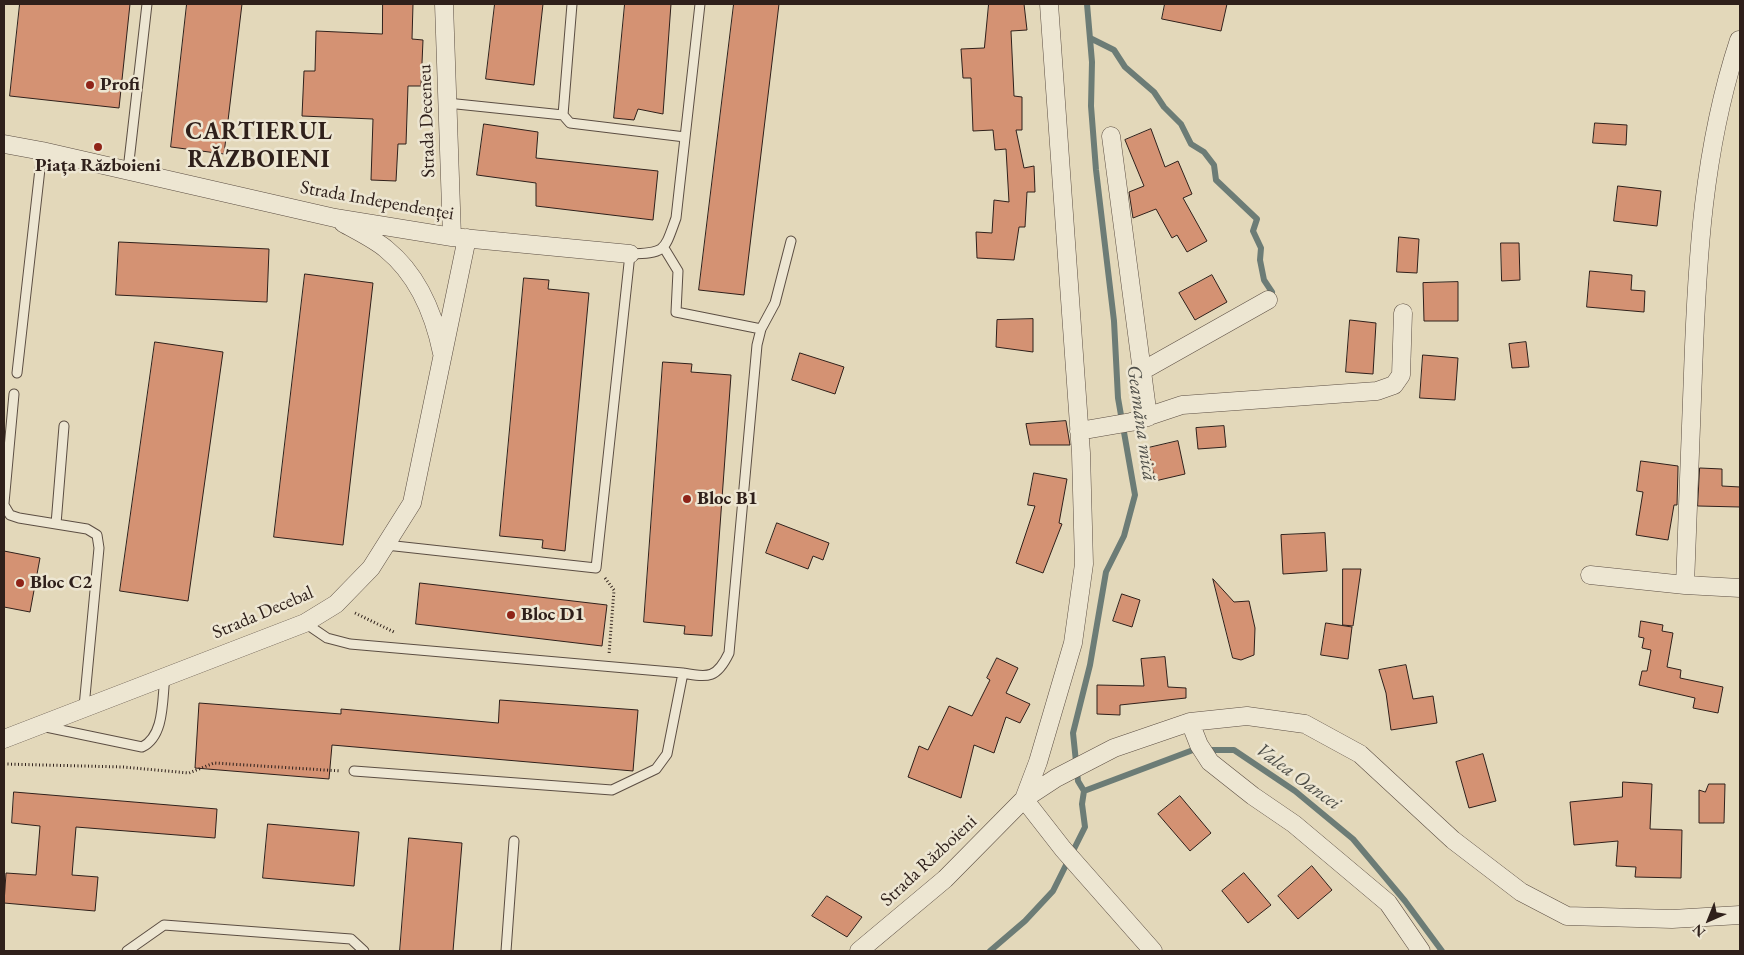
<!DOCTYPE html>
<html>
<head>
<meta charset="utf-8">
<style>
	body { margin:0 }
	#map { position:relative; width:1744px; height:955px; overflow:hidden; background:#e3d8ba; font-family:"EB Garamond",serif }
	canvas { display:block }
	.frame { position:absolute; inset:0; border:5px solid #2f201b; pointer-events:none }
	.north { position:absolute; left:1684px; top:895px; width:50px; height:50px; -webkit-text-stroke:4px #ede6d2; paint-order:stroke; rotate:224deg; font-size:14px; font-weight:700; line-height:20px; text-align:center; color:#2f201b }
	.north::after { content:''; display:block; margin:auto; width:18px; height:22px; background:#2f201b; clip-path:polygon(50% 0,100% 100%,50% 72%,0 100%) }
</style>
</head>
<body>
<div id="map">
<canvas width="1744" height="955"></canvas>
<div class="frame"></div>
<div class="north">N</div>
</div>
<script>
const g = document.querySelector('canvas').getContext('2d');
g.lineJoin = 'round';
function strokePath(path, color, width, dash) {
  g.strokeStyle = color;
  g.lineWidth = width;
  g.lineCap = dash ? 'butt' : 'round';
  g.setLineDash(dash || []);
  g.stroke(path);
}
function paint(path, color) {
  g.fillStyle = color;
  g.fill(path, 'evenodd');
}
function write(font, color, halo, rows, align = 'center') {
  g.font = font + ' "EB Garamond",serif';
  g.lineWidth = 5;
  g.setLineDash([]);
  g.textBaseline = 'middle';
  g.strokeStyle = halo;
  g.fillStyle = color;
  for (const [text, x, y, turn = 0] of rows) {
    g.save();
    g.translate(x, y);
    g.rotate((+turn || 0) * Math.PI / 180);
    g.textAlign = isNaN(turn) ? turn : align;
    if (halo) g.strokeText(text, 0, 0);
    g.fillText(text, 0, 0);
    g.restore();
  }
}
const stream = new Path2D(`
	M 1090,38 L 1114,50 L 1125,67 L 1154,92 L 1164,107 L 1181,124 L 1191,144 L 1204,152 L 1214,165 L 1216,180 L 1257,219 L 1253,231 L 1261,248 L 1260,260 L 1264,280 L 1272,292
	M 1084,791 L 1193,750 L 1234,750 L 1295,791 L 1353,839 L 1405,901 L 1442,951
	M 990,951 L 1025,921 L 1053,891 L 1085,827 L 1082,804 L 1084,791 L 1078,781 L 1073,733 L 1090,665 L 1106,572 L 1124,536 L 1135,495 L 1118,398 L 1114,321 L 1096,170 L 1091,106 L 1092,62 L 1087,4`);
const building = new Path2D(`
	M 20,4 L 130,4 L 119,108 L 10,96 Z
	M 187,4 L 242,4 L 224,154 L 171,147 Z
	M 383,4 L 413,4 L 412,39 L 423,40 L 421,86 L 408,86 L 406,144 L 398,144 L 396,181 L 371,180 L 373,119 L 302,116 L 304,71 L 315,71 L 316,31 L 382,34 Z
	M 495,4 L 543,4 L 534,85 L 486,79 Z
	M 625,4 L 671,4 L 663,114 L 638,109 L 634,120 L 614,118 Z
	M 734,4 L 779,4 L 744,295 L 699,290 Z
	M 989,4 L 1024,4 L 1027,30 L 1011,31 L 1014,96 L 1022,97 L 1022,130 L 1016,130 L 1024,168 L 1034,166 L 1035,192 L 1027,192 L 1025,227 L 1019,227 L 1014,260 L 977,258 L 976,232 L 992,233 L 994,200 L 1009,202 L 1006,149 L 995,150 L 993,130 L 973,131 L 971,78 L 963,78 L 961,49 L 984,48 Z
	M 1165,4 L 1227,4 L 1221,31 L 1162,19 Z
	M 1595,123 L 1627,125 L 1626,145 L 1593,143 Z
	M 484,124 L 538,132 L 536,158 L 658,171 L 653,220 L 536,206 L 536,183 L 477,175 Z
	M 1151,129 L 1165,167 L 1178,161 L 1192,194 L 1183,198 L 1207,241 L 1187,252 L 1177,235 L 1172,238 L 1156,209 L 1133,218 L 1129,192 L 1144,186 L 1125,140 Z
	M 1618,186 L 1661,191 L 1657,226 L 1614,221 Z
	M 1399,237 L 1419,239 L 1417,273 L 1397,272 Z
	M 119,242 L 269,249 L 267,302 L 116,295 Z
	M 1501,243 L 1519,243 L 1520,280 L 1502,281 Z
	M 1590,271 L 1632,275 L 1631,290 L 1645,291 L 1644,312 L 1587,307 Z
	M 305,274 L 373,283 L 343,545 L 274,537 Z
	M 1212,275 L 1227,302 L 1195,320 L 1179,293 Z
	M 524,278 L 549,280 L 548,289 L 589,293 L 565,551 L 542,548 L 543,540 L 500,536 Z
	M 1458,282 L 1458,321 L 1424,321 L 1423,283 Z
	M 1033,319 L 1033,352 L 996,347 L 997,320 Z
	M 1350,320 L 1376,323 L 1373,374 L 1346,372 Z
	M 155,342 L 223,352 L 188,601 L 120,591 Z
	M 1526,342 L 1529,367 L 1512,368 L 1509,344 Z
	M 800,353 L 844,367 L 835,394 L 792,380 Z
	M 1423,355 L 1458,358 L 1455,400 L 1420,398 Z
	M 663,362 L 692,364 L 691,372 L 731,375 L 712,636 L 684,634 L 685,626 L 644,622 Z
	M 1066,421 L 1070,445 L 1030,445 L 1026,424 Z
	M 1224,426 L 1226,447 L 1198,449 L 1196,428 Z
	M 1178,441 L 1185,474 L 1155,481 L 1148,448 Z
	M 1641,461 L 1678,466 L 1678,468 L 1677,505 L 1674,505 L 1668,540 L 1636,535 L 1643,492 L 1637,491 Z
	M 1700,468 L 1722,469 L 1722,486 L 1740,487 L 1740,507 L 1698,506 Z
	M 1034,473 L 1067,479 L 1059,523 L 1062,524 L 1043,573 L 1016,563 L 1035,506 L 1028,505 Z
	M 777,523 L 829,543 L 823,560 L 813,556 L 808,569 L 766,553 Z
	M 1325,533 L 1327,571 L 1283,574 L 1281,535 Z
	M 4,551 L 40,558 L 30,612 L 4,607 Z
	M 1343,569 L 1361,569 L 1353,626 L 1343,625 Z
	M 1213,579 L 1234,602 L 1249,601 L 1255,628 L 1254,655 L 1241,660 L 1233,658 Z
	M 420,583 L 607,605 L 602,646 L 416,624 Z
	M 1122,594 L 1140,600 L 1132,627 L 1113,621 Z
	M 1641,621 L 1663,625 L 1662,631 L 1673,633 L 1667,667 L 1681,670 L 1680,678 L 1723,687 L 1718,713 L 1693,708 L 1695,698 L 1639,685 L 1642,671 L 1647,671 L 1651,650 L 1642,648 L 1644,638 L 1639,637 Z
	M 1326,623 L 1352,627 L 1348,659 L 1321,655 Z
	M 1165,657 L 1168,687 L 1186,688 L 1186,698 L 1120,705 L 1120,715 L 1097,714 L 1097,685 L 1144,686 L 1141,659 Z
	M 997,658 L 1018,668 L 1006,693 L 1030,704 L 1020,723 L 1006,717 L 994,753 L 974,745 L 961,798 L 908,777 L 919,746 L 928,750 L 949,706 L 972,716 L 990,680 L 987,678 Z
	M 1406,665 L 1413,699 L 1433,696 L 1437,723 L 1391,730 L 1386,693 L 1379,670 Z
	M 500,700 L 638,710 L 633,771 L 332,745 L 329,779 L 195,768 L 199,703 L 341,714 L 341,709 L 498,723 Z
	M 1483,754 L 1496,801 L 1469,808 L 1456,762 Z
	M 1623,782 L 1652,784 L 1650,829 L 1682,830 L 1681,878 L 1635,877 L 1636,867 L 1616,866 L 1618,841 L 1574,845 L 1570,802 L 1622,797 Z
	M 1709,784 L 1725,784 L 1724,823 L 1699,823 L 1699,790 L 1705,792 Z
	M 14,792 L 217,809 L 215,838 L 76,827 L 72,875 L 98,877 L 95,911 L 4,903 L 6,873 L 36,875 L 40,826 L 12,823 Z
	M 1180,796 L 1211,833 L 1190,851 L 1158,814 Z
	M 268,824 L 359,832 L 354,886 L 263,878 Z
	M 409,838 L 462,843 L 453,951 L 400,951 Z
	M 1312,866 L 1332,890 L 1298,919 L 1278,896 Z
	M 1244,873 L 1271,905 L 1248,923 L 1222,891 Z
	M 827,896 L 862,917 L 847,937 L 812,916 Z`);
const path = new Path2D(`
	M 605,578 L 614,590 L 609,654
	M 355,613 L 394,632
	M 4,764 L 123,767 L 189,773 L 214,763 L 341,771`);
const service = new Path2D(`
	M 572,4 L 563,115 L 570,123 L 685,137
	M 447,103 L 563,115
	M 128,170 L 147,4
	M 664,248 L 678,271 L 676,312 L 761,329
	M 17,373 L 42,151
	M 4,503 L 14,394
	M 4,505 L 10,515 L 19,518 L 87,529 L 97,535 L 99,548 L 84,707
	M 56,524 L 64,426
	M 386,545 L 596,568 L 630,254 C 666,253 664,251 676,218 L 700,4
	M 305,623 L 327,638 L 350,644 L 683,673 C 709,678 717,678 729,653 L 757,345 L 761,329 L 775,303 L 791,241
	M 46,727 L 142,747 C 165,736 162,699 165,676
	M 354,771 L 612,790 L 656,769 L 667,754 L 683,673
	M 127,951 L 164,925 L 351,939 L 364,951
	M 506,951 L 514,841`);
const minor = new Path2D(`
	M 444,4 L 452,237
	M 1111,136 L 1148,417
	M 4,144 L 42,151 L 335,218 L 452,237 L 630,254
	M 343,223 C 357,231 374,239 386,249 C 418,275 434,314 442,353
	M 1142,371 L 1268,300
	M 1079,431 L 1131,422 L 1182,405 L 1377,391 L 1394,385 L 1401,375 L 1403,313
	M 1590,575 L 1685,585 L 1740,588
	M 1685,585 C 1687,515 1690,444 1693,373 C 1697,259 1703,149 1739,40
	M 1190,722 L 1199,745 L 1210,762 L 1253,796 L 1294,824 L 1388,903 L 1421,951
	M 4,739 L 305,623 L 336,604 L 371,568 L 412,503 L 467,238
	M 1024,799 L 1038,762 L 1073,643 L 1084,564 L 1081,453 L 1049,4
	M 1024,799 L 1063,849 L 1153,951
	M 859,951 L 945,879 L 1024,799 L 1056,778 L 1114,748 L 1190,722 L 1247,716 L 1305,724 L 1360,754 L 1453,840 L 1521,892 L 1567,916 L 1672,919 L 1740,915`);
const markers = [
	[90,85,5,"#8f2418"],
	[98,147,5,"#8f2418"],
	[687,499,5,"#8f2418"],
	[20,583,5,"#8f2418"],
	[511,615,5,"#8f2418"]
];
const poiNames = [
	["Profi",100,85],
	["Piața Războieni",98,166,"center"],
	["Bloc B1",697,499],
	["Bloc C2",30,583],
	["Bloc D1",521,615]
];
const streetNames = [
	["Strada Deceneu",427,121,-92],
	["Strada Independenței",377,201,10],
	["Strada Decebal",263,613,-23],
	["Strada Războieni",929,861,-43]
];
const waterNames = [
	["Geamăna mică",1141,423,82],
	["Valea Oancei",1298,777,36]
];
const districtNames = [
	["CARTIERUL",259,132],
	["RĂZBOIENI",259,160]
];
strokePath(stream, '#6c7c76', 6);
paint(building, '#d49273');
strokePath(building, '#2f201b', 1);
strokePath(service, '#5c4e43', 11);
strokePath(minor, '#5c4e43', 19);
strokePath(path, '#2f201b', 3, [1, 2.5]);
strokePath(service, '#ede6d2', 9);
strokePath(minor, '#ede6d2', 18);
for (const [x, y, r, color] of markers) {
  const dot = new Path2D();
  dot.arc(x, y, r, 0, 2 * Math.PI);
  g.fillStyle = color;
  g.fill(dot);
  strokePath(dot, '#ede6d2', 2);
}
write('bold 19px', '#2f201b', '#ede6d2', poiNames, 'left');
write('19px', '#2f201b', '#ede6d2', streetNames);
write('italic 20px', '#4e4e48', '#ede6d2', waterNames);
g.letterSpacing = '1px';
write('bold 24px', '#2f201b', '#ede6d2', districtNames);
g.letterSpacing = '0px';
</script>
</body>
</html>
